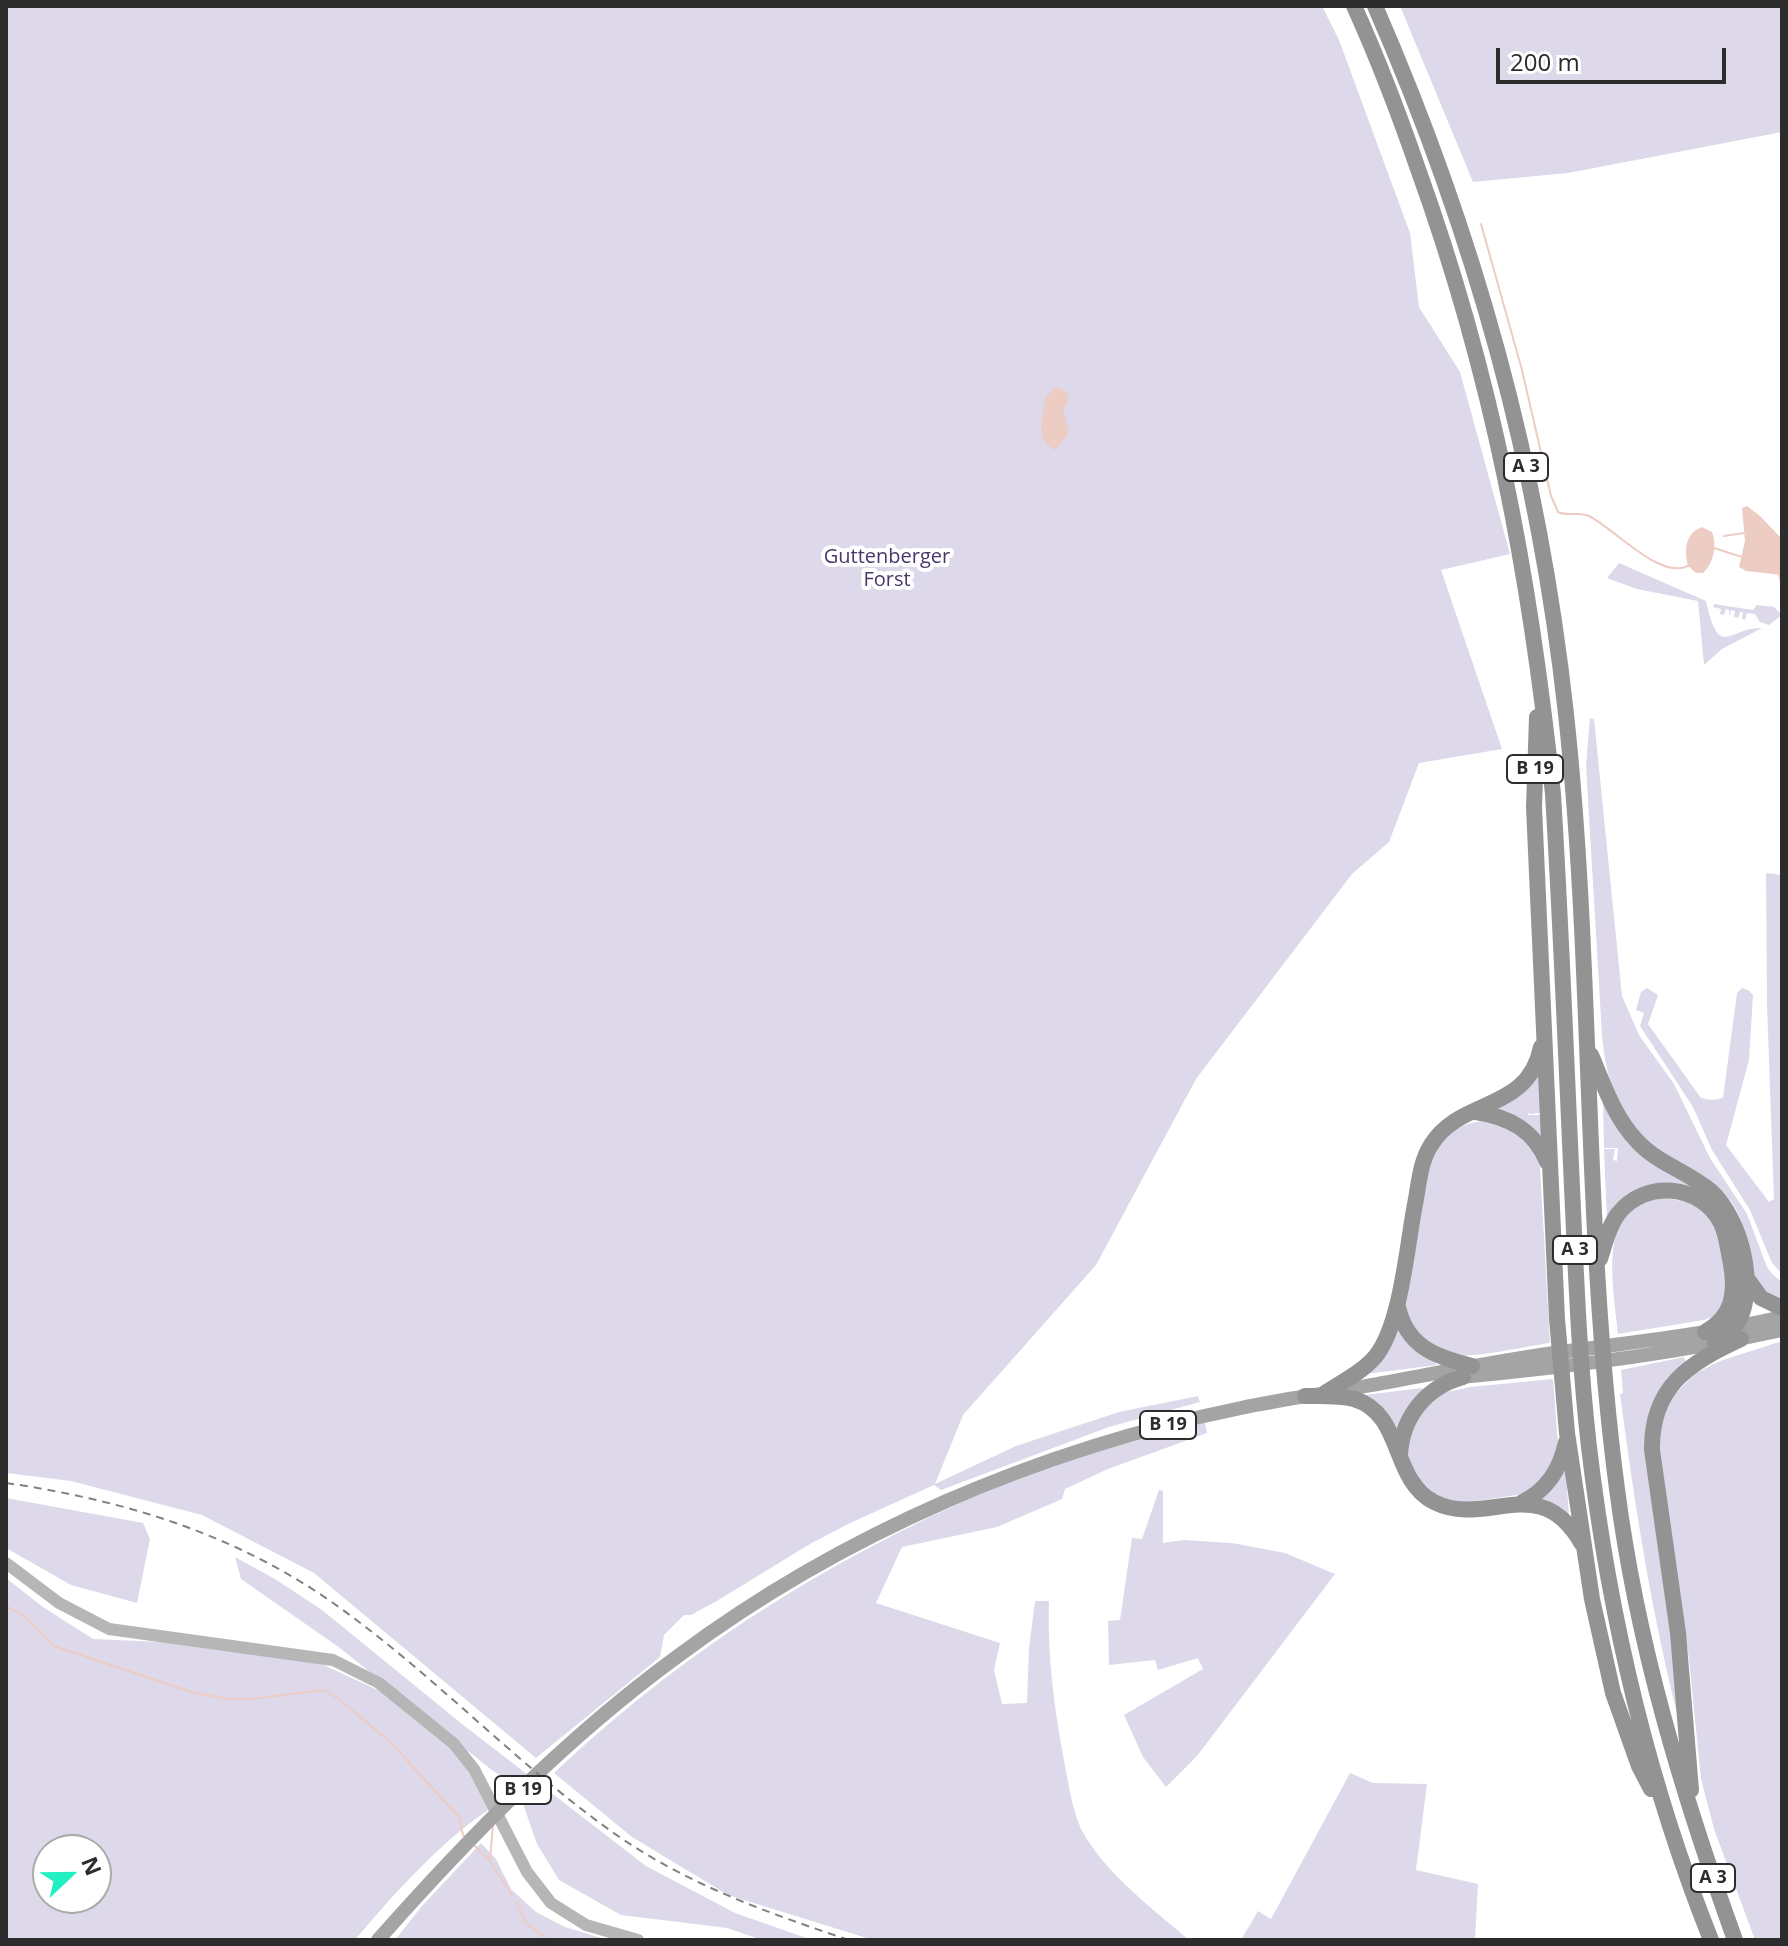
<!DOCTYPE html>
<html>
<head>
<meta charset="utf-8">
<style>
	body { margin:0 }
	#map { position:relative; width:1788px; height:1946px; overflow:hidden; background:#fff; font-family:"Open Sans",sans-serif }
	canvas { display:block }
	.frame { position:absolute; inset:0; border:8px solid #2c2c2c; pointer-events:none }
	.north { position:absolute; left:32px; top:1834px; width:80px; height:80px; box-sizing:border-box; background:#fff; border:2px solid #ababab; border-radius:50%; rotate:68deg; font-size:22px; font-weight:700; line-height:32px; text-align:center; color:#2c2c2c }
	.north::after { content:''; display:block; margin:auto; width:28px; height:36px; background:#22efc2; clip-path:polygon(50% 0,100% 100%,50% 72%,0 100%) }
	.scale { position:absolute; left:1496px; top:48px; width:230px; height:36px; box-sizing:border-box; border:4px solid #2c2c2c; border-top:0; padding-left:10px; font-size:24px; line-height:28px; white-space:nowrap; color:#2c2c2c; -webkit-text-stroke:6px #fff; paint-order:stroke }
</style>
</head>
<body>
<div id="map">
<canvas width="1788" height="1946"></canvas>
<div class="frame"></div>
<div class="north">N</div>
<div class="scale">200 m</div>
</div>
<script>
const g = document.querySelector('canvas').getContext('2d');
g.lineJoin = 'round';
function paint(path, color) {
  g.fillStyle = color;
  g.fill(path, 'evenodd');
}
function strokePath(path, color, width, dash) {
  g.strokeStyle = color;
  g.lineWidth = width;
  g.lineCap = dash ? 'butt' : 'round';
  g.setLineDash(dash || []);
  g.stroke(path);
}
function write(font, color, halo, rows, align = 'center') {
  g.font = font + ' "Open Sans",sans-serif';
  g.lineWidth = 8;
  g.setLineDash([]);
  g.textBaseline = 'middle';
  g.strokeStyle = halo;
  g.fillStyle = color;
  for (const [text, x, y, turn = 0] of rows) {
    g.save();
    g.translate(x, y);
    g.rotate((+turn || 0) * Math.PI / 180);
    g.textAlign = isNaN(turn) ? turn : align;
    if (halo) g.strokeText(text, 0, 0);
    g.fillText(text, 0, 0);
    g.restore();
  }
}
const green = new Path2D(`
	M 6,6 L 1322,6 L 1339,40 L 1410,233 L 1419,307 L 1460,372 L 1510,554 L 1441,570 L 1502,749 L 1419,763 L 1389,842 L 1352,874 L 1196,1079 L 1096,1265 L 963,1415 L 935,1484 L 1016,1446 L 1119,1412 L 1198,1396 L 1200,1402 L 1109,1427 L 941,1490 L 934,1485 L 848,1524 L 810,1544 L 715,1602 L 691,1615 L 684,1615 L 664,1635 L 660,1657 L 536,1758 L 314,1573 L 202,1515 L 71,1481 L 6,1473 Z
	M 1400,6 L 1782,6 L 1782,132 L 1568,173 L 1473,182 Z
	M 1619,563 L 1706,601 C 1719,662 1730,626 1762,628 L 1722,649 L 1704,665 L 1698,601 L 1637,589 L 1607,578 Z
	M 1714,604 L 1753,610 L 1757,605 L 1774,607 L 1782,615 L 1769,625 L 1760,622 L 1755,614 L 1747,613 L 1745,620 L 1742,619 L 1743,612 L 1740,612 L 1738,618 L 1734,617 L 1735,611 L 1731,610 L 1730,617 L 1729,610 L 1726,609 L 1724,615 L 1720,614 L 1721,609 L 1713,607 Z
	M 1590,718 L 1594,719 L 1622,996 L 1639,1035 L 1674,1084 L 1710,1158 L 1747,1214 L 1767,1267 L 1773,1275 L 1782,1282 L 1782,1301 C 1733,1285 1758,1232 1729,1199 C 1715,1183 1692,1173 1673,1162 C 1624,1133 1607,1090 1602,1035 L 1586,766 Z
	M 1766,873 L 1782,875 L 1782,1274 L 1772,1263 L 1750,1210 L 1712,1150 L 1693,1107 L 1640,1026 L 1644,1013 L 1636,1010 L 1641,992 L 1647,988 L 1658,995 L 1648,1024 L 1701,1098 L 1712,1100 L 1723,1098 L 1737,993 L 1742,988 L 1748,990 L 1753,995 L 1749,1060 L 1726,1145 L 1769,1202 L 1774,1199 L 1767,1004 Z
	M 1540,1066 L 1542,1113 L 1529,1114 L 1528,1112 L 1528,1115 L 1542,1115 L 1543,1140 L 1494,1107 Z
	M 1603,1099 L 1694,1187 L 1693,1191 L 1673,1186 L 1607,1222 L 1604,1149 L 1615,1149 L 1613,1160 L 1617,1161 L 1618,1148 L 1604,1148 Z
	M 1482,1121 C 1515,1130 1527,1133 1540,1167 L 1550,1343 C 1528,1346 1470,1359 1452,1355 C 1429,1351 1411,1332 1405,1311 C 1401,1298 1426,1168 1433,1153 C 1441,1133 1462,1124 1482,1121 Z
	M 1656,1196 L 1696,1204 L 1717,1227 L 1728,1283 L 1726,1302 L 1714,1316 L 1704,1320 L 1618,1334 C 1615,1298 1601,1231 1633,1206 C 1639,1201 1649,1199 1656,1196 Z
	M 1396,1318 L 1437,1365 L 1366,1374 Z
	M 1782,1341 L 1782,1596 L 1780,1614 L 1782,1650 L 1782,1940 L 1755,1940 L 1714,1829 L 1701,1779 L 1689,1659 L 1659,1467 L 1659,1427 L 1668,1401 L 1696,1373 L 1720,1361 Z
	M 1684,1357 L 1686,1362 C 1656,1388 1645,1410 1644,1450 L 1671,1633 L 1681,1728 C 1652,1618 1635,1507 1620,1394 L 1623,1393 L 1621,1370 Z
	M 1553,1379 L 1558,1443 L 1551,1471 L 1523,1494 L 1464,1503 L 1439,1497 L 1418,1479 L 1407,1457 L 1412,1421 L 1442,1393 L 1470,1387 Z
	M 1422,1388 L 1424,1391 L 1399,1432 L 1365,1395 Z
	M 1205,1423 L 1207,1433 L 1108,1469 L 1065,1489 L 1062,1499 L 997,1527 L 902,1547 L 876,1603 L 1000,1643 L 994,1670 L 1002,1704 L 1027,1703 L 1029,1648 L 1035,1601 L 1049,1601 C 1047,1659 1055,1714 1066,1771 C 1070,1792 1074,1818 1085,1836 C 1110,1877 1153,1909 1189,1940 L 873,1940 L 728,1895 L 632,1837 L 554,1773 C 692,1642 853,1544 1029,1474 C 1085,1452 1147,1439 1205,1423 Z
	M 1564,1470 L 1566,1475 L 1569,1516 L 1540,1502 Z
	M 1159,1490 L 1163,1491 L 1163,1543 L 1184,1540 L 1232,1543 L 1285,1553 L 1335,1574 L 1197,1756 L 1166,1787 L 1143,1757 L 1124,1715 L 1203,1669 L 1198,1658 L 1158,1670 L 1155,1660 L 1109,1665 L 1108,1621 L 1120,1620 L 1132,1538 L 1142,1539 Z
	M 6,1498 L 143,1523 L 150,1539 L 137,1603 L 71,1585 L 6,1548 Z
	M 235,1557 L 275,1579 L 322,1610 L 462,1724 L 646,1866 L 735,1913 L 812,1940 L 762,1940 L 727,1928 L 621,1915 L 559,1880 L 537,1844 L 523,1804 L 508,1779 L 493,1771 L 340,1648 L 241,1579 Z
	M 6,1578 L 43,1607 L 93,1639 L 162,1642 L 315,1661 L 380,1691 L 460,1757 L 490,1809 C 443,1839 391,1897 355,1940 L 6,1940 ZM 48,1850 L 96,1850 L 96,1898 L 48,1898 Z
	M 1350,1773 L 1373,1783 L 1427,1784 L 1416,1870 L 1478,1884 L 1475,1940 L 1241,1940 L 1258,1911 L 1271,1919 Z
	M 481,1843 L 496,1859 L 511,1889 L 536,1912 L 565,1927 L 608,1940 L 395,1940 L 422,1906 Z`);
const water = new Path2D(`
	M 1055,387 L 1064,390 L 1068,394 L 1068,402 L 1063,410 L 1069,432 L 1056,450 C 1032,441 1044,417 1045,398 Z
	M 1747,506 L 1760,516 L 1782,539 L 1782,575 L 1746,571 L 1739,567 L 1745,541 L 1742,508 Z
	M 1702,527 L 1712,532 C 1717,545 1714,563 1703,573 L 1696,573 L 1688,566 C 1684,551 1685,533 1702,527 Z`);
const stream = new Path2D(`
	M 1481,224 L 1522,370 L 1551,496 L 1558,512 C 1569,517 1578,511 1589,516 C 1615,529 1660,580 1688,566
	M 1724,536 L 1744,533
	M 1714,548 L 1742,557
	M 1779,575 L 1782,585
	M 6,1606 L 26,1617 L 54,1646 L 191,1692 L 227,1699 L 250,1699 L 324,1690 L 340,1700 L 391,1743 L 459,1817 L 463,1835 L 466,1838
	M 474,1845 L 490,1861 L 512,1895
	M 490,1859 L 493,1825
	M 516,1902 L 526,1923 L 548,1940`);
const secondary = new Path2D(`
	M 6,1563 L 59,1603 L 109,1629 L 333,1660 L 379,1683 L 454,1744 L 474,1769 L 527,1872 L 551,1903 L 586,1925 L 638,1940`);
const primary = new Path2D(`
	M 1451,1378 C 1562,1368 1674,1354 1782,1330
	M 378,1940 C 469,1837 567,1737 678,1656 C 843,1533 1040,1449 1241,1408 C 1283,1399 1325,1394 1366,1386 C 1427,1375 1486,1363 1547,1354 C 1625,1343 1705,1335 1782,1317`);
const motorway = new Path2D(`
	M 1354,6 C 1378,59 1399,114 1418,169 C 1493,377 1530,575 1553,794 C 1561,925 1566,1056 1572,1187 C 1576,1274 1579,1361 1589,1447 C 1609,1616 1648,1782 1711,1940
	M 1375,6 C 1475,235 1539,466 1566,714 C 1594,972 1583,1232 1617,1489 C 1637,1644 1682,1793 1735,1940
	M 1537,717 L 1534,807 L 1557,1319 L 1567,1433 L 1592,1599 L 1613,1693 L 1639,1766 L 1651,1789
	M 1591,1055 C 1604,1085 1614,1117 1637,1141 C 1658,1164 1689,1172 1712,1192 C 1741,1219 1758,1287 1738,1322 C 1733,1331 1724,1337 1715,1342
	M 1476,1112 C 1509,1117 1534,1130 1547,1162
	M 1600,1259 C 1605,1244 1608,1227 1618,1214 C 1645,1179 1701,1184 1721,1223 C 1727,1236 1728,1251 1731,1264 C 1736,1293 1733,1317 1705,1332
	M 1746,1277 L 1761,1298 L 1782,1308
	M 1398,1307 C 1407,1347 1436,1357 1472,1366
	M 1325,1393 C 1342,1382 1362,1372 1375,1357 C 1401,1326 1407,1245 1415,1204 C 1419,1184 1420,1162 1431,1145 C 1460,1097 1528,1113 1541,1047
	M 1305,1396 C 1321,1396 1339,1395 1354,1399 C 1404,1414 1390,1479 1434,1502 C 1487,1529 1539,1469 1582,1544
	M 1400,1455 C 1402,1417 1426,1387 1463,1377
	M 1521,1503 C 1547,1490 1560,1470 1566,1442
	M 1691,1790 L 1678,1633 L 1652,1450 C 1651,1387 1689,1363 1741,1339`);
const rail = new Path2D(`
	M 6,1483 C 117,1499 222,1530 317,1592 C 425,1664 512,1762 618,1836 C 689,1885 768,1913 849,1940`);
const shields = [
	[1526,467,44],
	[1535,769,56],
	[1575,1250,44],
	[1168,1425,56],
	[523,1790,56],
	[1713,1878,44]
];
const shieldNames = [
	["A 3",1526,467],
	["B 19",1535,769],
	["A 3",1575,1250],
	["B 19",1168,1425],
	["B 19",523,1790],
	["A 3",1713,1878]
];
const parkNames = [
	["Guttenberger",887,557],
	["Forst",887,580]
];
paint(green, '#ded8eb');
paint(water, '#edcdc3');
strokePath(stream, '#edcdc3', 2);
strokePath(secondary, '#b6b6b6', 12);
strokePath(primary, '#a4a4a4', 14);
strokePath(motorway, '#939393', 16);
strokePath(rail, '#818181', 2, [8, 6]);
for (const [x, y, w] of shields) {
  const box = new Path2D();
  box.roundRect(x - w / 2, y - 14, w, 28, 6);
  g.fillStyle = '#fff';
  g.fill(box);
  strokePath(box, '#2c2c2c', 2);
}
write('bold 18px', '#2c2c2c', null, shieldNames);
write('20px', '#4b386a', '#fff', parkNames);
</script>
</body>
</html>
